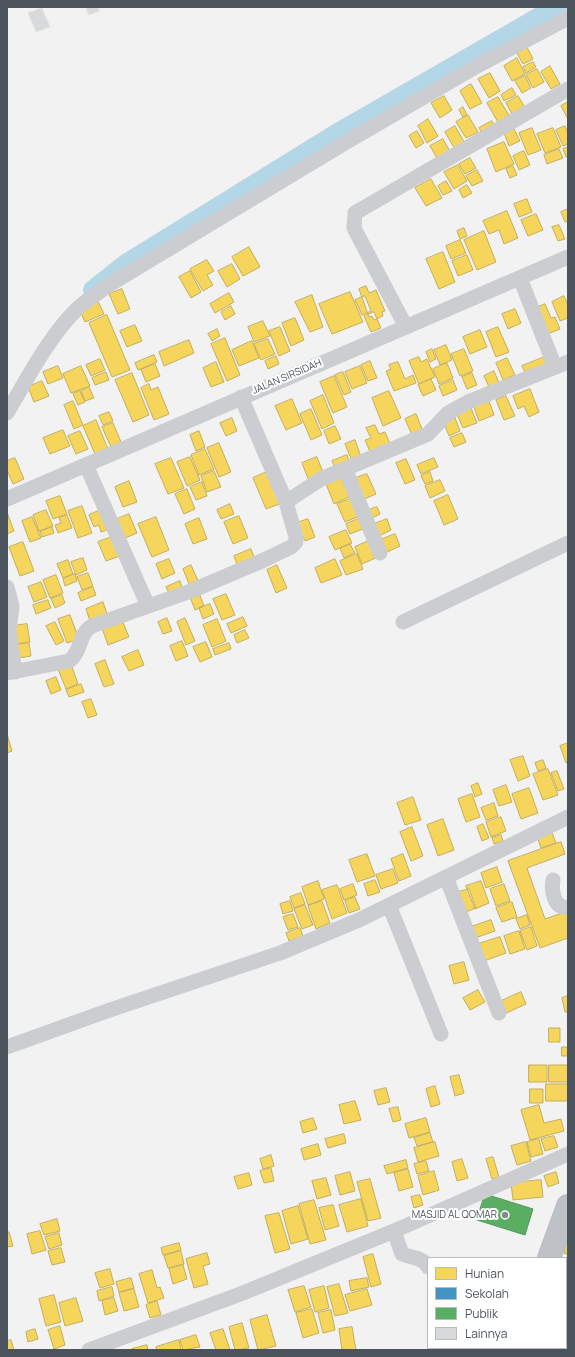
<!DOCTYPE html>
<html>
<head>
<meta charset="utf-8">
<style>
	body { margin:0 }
	#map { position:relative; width:575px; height:1357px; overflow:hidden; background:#f2f2f2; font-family:Manrope,sans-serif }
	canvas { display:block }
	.frame { position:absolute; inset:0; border:8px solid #4b535c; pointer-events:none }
	.legend { position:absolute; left:427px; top:1257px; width:140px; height:92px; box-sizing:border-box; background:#fff; border:1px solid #b7babe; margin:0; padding:5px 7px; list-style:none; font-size:12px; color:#4b535c }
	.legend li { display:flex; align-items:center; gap:8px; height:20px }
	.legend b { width:20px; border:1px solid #b7babe }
</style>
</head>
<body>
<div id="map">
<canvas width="575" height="1357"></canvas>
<div class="frame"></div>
<ul class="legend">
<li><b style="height:11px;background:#f6d55c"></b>Hunian</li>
<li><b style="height:11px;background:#4393c3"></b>Sekolah</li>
<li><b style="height:11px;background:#5aae61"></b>Publik</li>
<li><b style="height:11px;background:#d8d9db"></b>Lainnya</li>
</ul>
</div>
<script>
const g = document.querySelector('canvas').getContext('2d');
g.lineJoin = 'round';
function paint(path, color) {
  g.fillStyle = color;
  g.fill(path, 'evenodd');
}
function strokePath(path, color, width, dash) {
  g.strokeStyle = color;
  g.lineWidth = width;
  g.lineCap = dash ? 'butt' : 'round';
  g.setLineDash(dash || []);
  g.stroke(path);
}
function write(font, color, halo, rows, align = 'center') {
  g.font = font + ' Manrope,sans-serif';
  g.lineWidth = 4;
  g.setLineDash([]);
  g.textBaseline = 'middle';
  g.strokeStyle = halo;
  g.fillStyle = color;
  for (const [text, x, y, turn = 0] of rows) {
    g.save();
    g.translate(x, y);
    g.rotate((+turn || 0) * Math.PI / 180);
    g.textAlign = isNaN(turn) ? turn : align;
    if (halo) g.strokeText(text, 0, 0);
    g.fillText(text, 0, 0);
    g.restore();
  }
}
const homes = new Path2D(`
	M 526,45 L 533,59 L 523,64 L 516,51 Z
	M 517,58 L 525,74 L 512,81 L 504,66 Z
	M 533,62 L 536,67 L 526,73 L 523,67 Z
	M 550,66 L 560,84 L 551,89 L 541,72 Z
	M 537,69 L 544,82 L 533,88 L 526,75 Z
	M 490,73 L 500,91 L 489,98 L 478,79 Z
	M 525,76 L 531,88 L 522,93 L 515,81 Z
	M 471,84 L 482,103 L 470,109 L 460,91 Z
	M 512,88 L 516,95 L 504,101 L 501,95 Z
	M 444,96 L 452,110 L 440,118 L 431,103 Z
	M 518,96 L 526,109 L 513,116 L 506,103 Z
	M 498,97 L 510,117 L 499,124 L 487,103 Z
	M 568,102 L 568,119 L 561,106 Z
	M 463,107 L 467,115 L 463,117 L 459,110 Z
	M 468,115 L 478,132 L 466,138 L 456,122 Z
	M 428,119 L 438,136 L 427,143 L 418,126 Z
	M 492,121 L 496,130 L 484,137 L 479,128 Z
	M 455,126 L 466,145 L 456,151 L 445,132 Z
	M 565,126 L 568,133 L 568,144 L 563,146 L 556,130 Z
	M 532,128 L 541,150 L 528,155 L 519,133 Z
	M 553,128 L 561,147 L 545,153 L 537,134 Z
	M 514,129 L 520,141 L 509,146 L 504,133 Z
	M 417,131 L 424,143 L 416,148 L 409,136 Z
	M 443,139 L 452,155 L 440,163 L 430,146 Z
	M 504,142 L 514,164 L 496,172 L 487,149 Z
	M 568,147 L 568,156 L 566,157 L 563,149 Z
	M 559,149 L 563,158 L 547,164 L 544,155 Z
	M 524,151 L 530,165 L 519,170 L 513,156 Z
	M 470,158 L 476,168 L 465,174 L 459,164 Z
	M 458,165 L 467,181 L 454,189 L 444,172 Z
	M 513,166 L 517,175 L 510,178 L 506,169 Z
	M 477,170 L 483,181 L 472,186 L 466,176 Z
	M 431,179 L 442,198 L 426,206 L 415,188 Z
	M 446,181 L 452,191 L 443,195 L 438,186 Z
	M 467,185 L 472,193 L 463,198 L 459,190 Z
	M 527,199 L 532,212 L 519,217 L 514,204 Z
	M 568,209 L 568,221 L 565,222 L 561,212 Z
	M 507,211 L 518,238 L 504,244 L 499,230 L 489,234 L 483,221 Z
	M 536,214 L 543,230 L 528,236 L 521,220 Z
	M 559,225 L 565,239 L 558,241 L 552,227 Z
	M 464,228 L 467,236 L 460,239 L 457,231 Z
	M 484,231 L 496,262 L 477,270 L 464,240 Z
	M 460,240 L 466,253 L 451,259 L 446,246 Z
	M 249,247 L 260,267 L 243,276 L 232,257 Z
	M 443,252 L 455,282 L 439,289 L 426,259 Z
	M 467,255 L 473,270 L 458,276 L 452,261 Z
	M 207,260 L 214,271 L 207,275 L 213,285 L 203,291 L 190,269 Z
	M 232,264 L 240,279 L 227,287 L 218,271 Z
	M 190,271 L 201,292 L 191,298 L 179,277 Z
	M 366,286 L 369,293 L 376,290 L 385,311 L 382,312 L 383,316 L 374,320 L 372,316 L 369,317 L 359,289 Z
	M 122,289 L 130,309 L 118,314 L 109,294 Z
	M 350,292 L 363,322 L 332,334 L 319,304 Z
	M 229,293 L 234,302 L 215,313 L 210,304 Z
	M 312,295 L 323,327 L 310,332 L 295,302 Z
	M 365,296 L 371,311 L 362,315 L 355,300 Z
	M 564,296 L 568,305 L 568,318 L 560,321 L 552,302 Z
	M 98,301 L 104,314 L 85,322 L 79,309 Z
	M 545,304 L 551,318 L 555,317 L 560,329 L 545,335 L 534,309 Z
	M 231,306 L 235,314 L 225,320 L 221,312 Z
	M 515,309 L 521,323 L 508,329 L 502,314 Z
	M 374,312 L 381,328 L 371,332 L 364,316 Z
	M 107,315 L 130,370 L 112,377 L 89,323 Z
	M 295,318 L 304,340 L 291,346 L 282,323 Z
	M 263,321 L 270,336 L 254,342 L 248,327 Z
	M 135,325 L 142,341 L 127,347 L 120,331 Z
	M 280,327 L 290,351 L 279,356 L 269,331 Z
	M 498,327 L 509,352 L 496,357 L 486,332 Z
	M 217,329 L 220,336 L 212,341 L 208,334 Z
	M 480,330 L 487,347 L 470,354 L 463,337 Z
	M 225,338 L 240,375 L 227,381 L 211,344 Z
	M 268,339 L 275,354 L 261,360 L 254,344 Z
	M 189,340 L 194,353 L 164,366 L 159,352 Z
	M 252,341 L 259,358 L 239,366 L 232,350 Z
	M 446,345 L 452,360 L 440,365 L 434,350 Z
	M 432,349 L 436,359 L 430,362 L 426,352 Z
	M 464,349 L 473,371 L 460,376 L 451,354 Z
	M 154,355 L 157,362 L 138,370 L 135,363 Z
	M 276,356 L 279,364 L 268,369 L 265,361 Z
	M 547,356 L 550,364 L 526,374 L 522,366 Z
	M 419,357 L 421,362 L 427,359 L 435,377 L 419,384 L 409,361 Z
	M 507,358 L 515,375 L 503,380 L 496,363 Z
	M 100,359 L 105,370 L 91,376 L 86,365 Z
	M 370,361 L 377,378 L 368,381 L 361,365 Z
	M 216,362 L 224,382 L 211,387 L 203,368 Z
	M 398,362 L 405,379 L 413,375 L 416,383 L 394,391 L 386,371 L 391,369 L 389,365 Z
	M 447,363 L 453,378 L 439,384 L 433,369 Z
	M 155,364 L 160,376 L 146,382 L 141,370 Z
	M 58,366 L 63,378 L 48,384 L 43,372 Z
	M 81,366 L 90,386 L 71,393 L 63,374 Z
	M 360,366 L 367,383 L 352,389 L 345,372 Z
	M 494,371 L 499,383 L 489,387 L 484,376 Z
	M 106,372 L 109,380 L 95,385 L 92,378 Z
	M 343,372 L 351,392 L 344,395 L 335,375 Z
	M 132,373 L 149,415 L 133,422 L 115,380 Z
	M 472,373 L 477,385 L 467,389 L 462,377 Z
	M 334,376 L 347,407 L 333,413 L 320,382 Z
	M 431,379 L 436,390 L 423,396 L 418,385 Z
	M 453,380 L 457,390 L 443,396 L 439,386 Z
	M 42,381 L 49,396 L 34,402 L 28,387 Z
	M 149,384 L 151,390 L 158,387 L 169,414 L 154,420 L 141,388 Z
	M 89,387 L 94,398 L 85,401 L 81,391 Z
	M 530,389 L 539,412 L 529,417 L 524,406 L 518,409 L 513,396 Z
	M 80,391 L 85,402 L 78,405 L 73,394 Z
	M 389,391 L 401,418 L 383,426 L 372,398 Z
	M 323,395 L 334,423 L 322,429 L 310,401 Z
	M 506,396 L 515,416 L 504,420 L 496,400 Z
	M 292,399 L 302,423 L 286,430 L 275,406 Z
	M 73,401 L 83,425 L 74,429 L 64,405 Z
	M 489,401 L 494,415 L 479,421 L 474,407 Z
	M 471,408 L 477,423 L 463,428 L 457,414 Z
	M 311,409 L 322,435 L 311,440 L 300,414 Z
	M 109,412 L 113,421 L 103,425 L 99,416 Z
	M 416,414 L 423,431 L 412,435 L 405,419 Z
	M 232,418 L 237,431 L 226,436 L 220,423 Z
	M 455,418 L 460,431 L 449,436 L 444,423 Z
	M 96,420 L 108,449 L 95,454 L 83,426 Z
	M 113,423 L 121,442 L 111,447 L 102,427 Z
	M 375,425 L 379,434 L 385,432 L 391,446 L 371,454 L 365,440 L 371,438 L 366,428 Z
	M 335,426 L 341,439 L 329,444 L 324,431 Z
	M 63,430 L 70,446 L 50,454 L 43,438 Z
	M 80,431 L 88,449 L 76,454 L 68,436 Z
	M 199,431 L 205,447 L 196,451 L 190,435 Z
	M 462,433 L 466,442 L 454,447 L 450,438 Z
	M 355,440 L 361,457 L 352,461 L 345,444 Z
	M 219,443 L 231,472 L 219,477 L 207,448 Z
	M 205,449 L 214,469 L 199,475 L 191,455 Z
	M 347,455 L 350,464 L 336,470 L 332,461 Z
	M 190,457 L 200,480 L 187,486 L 177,462 Z
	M 317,457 L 324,475 L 309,481 L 302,463 Z
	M 15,458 L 24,479 L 13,484 L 7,470 L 7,461 Z
	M 171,458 L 184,488 L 168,494 L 155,464 Z
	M 434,458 L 438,467 L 421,474 L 417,465 Z
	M 406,459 L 415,480 L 405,484 L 396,463 Z
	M 214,471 L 221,487 L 207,492 L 201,476 Z
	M 269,471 L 282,503 L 266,509 L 253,478 Z
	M 430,472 L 433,481 L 425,484 L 421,476 Z
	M 367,474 L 376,494 L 362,500 L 353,479 Z
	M 343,477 L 351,496 L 334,504 L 326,484 Z
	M 440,480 L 445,491 L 430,498 L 425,486 Z
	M 129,481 L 137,502 L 123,507 L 115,487 Z
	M 202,482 L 207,496 L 196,500 L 190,487 Z
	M 187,489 L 195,509 L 184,514 L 175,494 Z
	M 448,495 L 458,519 L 444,525 L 434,501 Z
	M 60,496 L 67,514 L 53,519 L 46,501 Z
	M 353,498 L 360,516 L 345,522 L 337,504 Z
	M 230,504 L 234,514 L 221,519 L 217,510 Z
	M 82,506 L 92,533 L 78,538 L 68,511 Z
	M 377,507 L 380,514 L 372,518 L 368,510 Z
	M 103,509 L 110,529 L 101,532 L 99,525 L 94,527 L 89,515 Z
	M 46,510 L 53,526 L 39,531 L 33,515 Z
	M 129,514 L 137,533 L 123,539 L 115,520 Z
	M 8,515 L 14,531 L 7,534 L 7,516 Z
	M 67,515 L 72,528 L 58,533 L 55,525 L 61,523 L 59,518 Z
	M 239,516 L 248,538 L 233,544 L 224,522 Z
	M 32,517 L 41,538 L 30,542 L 22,521 Z
	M 156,517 L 169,550 L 152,557 L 138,524 Z
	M 199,518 L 207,539 L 193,544 L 185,524 Z
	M 361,518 L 365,528 L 350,534 L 346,524 Z
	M 308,519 L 315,537 L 305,541 L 297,523 Z
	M 387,519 L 391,530 L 379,536 L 374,524 Z
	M 52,527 L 54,533 L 42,537 L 40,532 Z
	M 346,530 L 352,543 L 335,550 L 329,537 Z
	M 395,534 L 400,546 L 385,553 L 380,540 Z
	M 112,537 L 120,556 L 106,561 L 98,542 Z
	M 371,540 L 378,557 L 362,564 L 355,547 Z
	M 23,542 L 34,571 L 20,576 L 9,547 Z
	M 350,544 L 355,553 L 344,558 L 340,548 Z
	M 251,549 L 255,560 L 238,567 L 234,556 Z
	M 357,554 L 363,569 L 346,575 L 340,561 Z
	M 83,558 L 87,570 L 76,575 L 71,562 Z
	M 169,559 L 175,573 L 162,579 L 156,564 Z
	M 335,559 L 342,575 L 321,583 L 315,568 Z
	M 68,560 L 73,574 L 63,578 L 57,564 Z
	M 191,565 L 200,585 L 191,589 L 183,569 Z
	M 277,565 L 287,588 L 276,593 L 267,570 Z
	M 88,573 L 93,586 L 82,590 L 77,577 Z
	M 75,574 L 77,581 L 65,586 L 63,579 Z
	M 56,575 L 63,593 L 50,598 L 43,580 Z
	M 180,581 L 183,590 L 170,595 L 166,587 Z
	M 41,582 L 47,597 L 34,602 L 28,587 Z
	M 93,587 L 96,595 L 81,601 L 78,593 Z
	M 199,593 L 204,606 L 195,610 L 190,597 Z
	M 226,594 L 235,615 L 222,620 L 213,599 Z
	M 62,595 L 65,603 L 55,608 L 51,599 Z
	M 48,600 L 51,608 L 36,614 L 33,605 Z
	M 103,602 L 107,614 L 90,621 L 86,609 Z
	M 210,604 L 214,614 L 203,619 L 199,608 Z
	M 70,615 L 79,639 L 67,643 L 58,619 Z
	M 243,617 L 247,626 L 231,633 L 227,624 Z
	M 167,618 L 172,631 L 163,634 L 158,622 Z
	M 185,618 L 195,641 L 186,645 L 177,622 Z
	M 217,619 L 226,641 L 212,647 L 203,625 Z
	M 122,620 L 129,637 L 108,645 L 102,628 Z
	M 55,622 L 64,641 L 56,645 L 46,626 Z
	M 27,624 L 30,642 L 15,644 L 13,626 Z
	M 245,630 L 249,638 L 237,643 L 234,635 Z
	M 182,641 L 188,656 L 176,661 L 170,646 Z
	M 206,642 L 212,657 L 200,662 L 193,647 Z
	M 29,643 L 31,656 L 18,658 L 16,645 Z
	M 229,643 L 231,649 L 215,655 L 213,649 Z
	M 138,650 L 144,665 L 129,671 L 122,657 Z
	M 105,660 L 114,684 L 104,687 L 95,664 Z
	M 71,664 L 78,684 L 66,689 L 58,669 Z
	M 56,677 L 61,690 L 51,694 L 46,681 Z
	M 81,684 L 84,692 L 69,697 L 66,690 Z
	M 91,699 L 97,715 L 88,718 L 82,702 Z
	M 7,734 L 12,751 L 7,753 Z
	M 568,743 L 568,762 L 566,763 L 560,746 Z
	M 523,756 L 530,776 L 518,781 L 510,760 Z
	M 543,760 L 546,768 L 538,771 L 535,763 Z
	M 548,769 L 558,795 L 543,800 L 533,774 Z
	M 557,771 L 564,789 L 558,791 L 551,773 Z
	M 478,783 L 482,794 L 475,797 L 471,786 Z
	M 506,785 L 512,802 L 499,806 L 493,790 Z
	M 529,788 L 538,813 L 521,819 L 512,794 Z
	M 472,794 L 480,817 L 466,822 L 458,799 Z
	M 413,797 L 421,820 L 405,825 L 397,803 Z
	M 494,803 L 498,816 L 486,820 L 481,808 Z
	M 501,817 L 506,831 L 491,837 L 486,822 Z
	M 443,819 L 454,850 L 438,856 L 427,825 Z
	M 483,824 L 489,838 L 482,841 L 477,827 Z
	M 412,827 L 423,856 L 411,861 L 400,832 Z
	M 552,833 L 556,843 L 541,848 L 538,839 Z
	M 501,835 L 503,841 L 494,844 L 492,838 Z
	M 561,842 L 565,854 L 527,868 L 545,919 L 568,911 L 568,938 L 540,948 L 508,861 Z
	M 367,854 L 375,876 L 357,882 L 349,860 Z
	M 403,854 L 411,876 L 399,881 L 391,859 Z
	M 497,867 L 502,882 L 486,888 L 481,873 Z
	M 393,869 L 398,883 L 381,889 L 376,875 Z
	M 375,880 L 380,892 L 368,896 L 364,884 Z
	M 318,881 L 324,899 L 308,905 L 302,887 Z
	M 481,881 L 489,903 L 475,909 L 466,886 Z
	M 353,884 L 357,895 L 344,900 L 340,889 Z
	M 504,884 L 510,901 L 496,906 L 490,889 Z
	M 337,885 L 347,913 L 332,919 L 322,890 Z
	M 469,889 L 476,908 L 463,913 L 455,893 Z
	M 301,893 L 305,904 L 294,908 L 290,897 Z
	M 355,897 L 360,909 L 349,913 L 345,901 Z
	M 290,901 L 293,911 L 283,914 L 280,904 Z
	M 322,901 L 330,923 L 316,929 L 308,906 Z
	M 512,902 L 517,917 L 502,922 L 496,908 Z
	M 305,905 L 313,925 L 302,929 L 294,909 Z
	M 293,914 L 298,927 L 288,930 L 283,917 Z
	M 527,915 L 530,925 L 520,929 L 516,919 Z
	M 491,920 L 495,931 L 475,938 L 471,927 Z
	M 531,927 L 537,946 L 527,950 L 520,931 Z
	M 300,928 L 303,936 L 289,941 L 286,933 Z
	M 519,931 L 525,949 L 510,954 L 504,936 Z
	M 500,937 L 506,953 L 484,961 L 478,944 Z
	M 464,962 L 469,980 L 454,984 L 449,966 Z
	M 478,990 L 485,1002 L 470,1010 L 463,998 Z
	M 521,992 L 526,1004 L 504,1014 L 499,1002 Z
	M 568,996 L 568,1012 L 565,1012 L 562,998 Z
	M 549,1028 L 560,1028 L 560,1042 L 549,1042 Z
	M 562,1047 L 568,1047 L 568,1056 L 562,1056 Z
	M 529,1065 L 547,1065 L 547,1082 L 529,1082 Z
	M 549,1065 L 568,1065 L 568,1082 L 549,1082 Z
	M 459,1075 L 464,1093 L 455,1096 L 450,1077 Z
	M 546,1084 L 568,1084 L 568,1101 L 546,1101 Z
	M 435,1086 L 440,1104 L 431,1107 L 426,1089 Z
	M 386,1088 L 390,1102 L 378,1105 L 374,1091 Z
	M 530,1089 L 543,1089 L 543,1103 L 530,1103 Z
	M 355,1101 L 361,1120 L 344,1124 L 339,1105 Z
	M 539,1105 L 544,1123 L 561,1119 L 564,1131 L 530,1140 L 521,1110 Z
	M 398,1107 L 401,1120 L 393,1122 L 389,1109 Z
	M 313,1118 L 317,1129 L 303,1133 L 300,1122 Z
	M 426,1118 L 430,1132 L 409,1138 L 405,1124 Z
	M 430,1133 L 433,1142 L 417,1146 L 414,1138 Z
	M 344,1134 L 346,1143 L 328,1148 L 325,1139 Z
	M 554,1136 L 558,1147 L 545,1151 L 541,1139 Z
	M 539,1139 L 543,1154 L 531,1157 L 527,1142 Z
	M 435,1142 L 439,1156 L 418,1162 L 414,1148 Z
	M 526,1142 L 531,1161 L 517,1165 L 511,1146 Z
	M 318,1144 L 321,1155 L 304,1160 L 301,1149 Z
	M 271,1155 L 274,1166 L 263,1169 L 260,1159 Z
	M 493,1157 L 499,1177 L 492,1179 L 486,1159 Z
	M 462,1159 L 468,1178 L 457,1181 L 452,1162 Z
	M 406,1160 L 408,1168 L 387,1174 L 384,1166 Z
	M 426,1161 L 429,1171 L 417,1174 L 414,1164 Z
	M 271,1168 L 274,1181 L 264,1183 L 260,1171 Z
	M 408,1169 L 413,1187 L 399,1191 L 394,1173 Z
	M 434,1171 L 439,1190 L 423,1195 L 418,1176 Z
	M 350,1172 L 355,1191 L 340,1195 L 335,1176 Z
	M 556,1172 L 559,1183 L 548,1187 L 544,1176 Z
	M 249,1173 L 252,1185 L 238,1189 L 234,1177 Z
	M 326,1178 L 331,1195 L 317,1199 L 312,1181 Z
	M 370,1179 L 381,1218 L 368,1221 L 357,1182 Z
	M 541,1180 L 543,1197 L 513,1200 L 511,1183 Z
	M 420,1195 L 423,1205 L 414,1208 L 411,1197 Z
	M 361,1199 L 368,1226 L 347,1232 L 339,1205 Z
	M 314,1200 L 326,1240 L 310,1244 L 299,1204 Z
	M 333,1205 L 339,1226 L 325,1230 L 319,1208 Z
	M 298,1206 L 308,1239 L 291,1244 L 282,1211 Z
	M 279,1213 L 290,1249 L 275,1253 L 265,1216 Z
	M 57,1219 L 60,1231 L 44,1235 L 40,1224 Z
	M 40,1231 L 46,1250 L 32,1254 L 27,1234 Z
	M 7,1232 L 9,1232 L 13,1246 L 7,1247 Z
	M 59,1233 L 62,1245 L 49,1249 L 45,1237 Z
	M 565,1237 L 568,1237 L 568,1254 L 565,1254 Z
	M 179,1243 L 181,1250 L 163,1255 L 161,1248 Z
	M 61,1248 L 65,1262 L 52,1265 L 48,1251 Z
	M 181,1251 L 184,1264 L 168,1268 L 164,1256 Z
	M 207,1253 L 210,1264 L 203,1266 L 208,1284 L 194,1288 L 186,1259 Z
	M 373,1254 L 381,1284 L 371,1287 L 363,1257 Z
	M 183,1265 L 187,1279 L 173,1284 L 169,1269 Z
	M 110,1269 L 114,1284 L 100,1288 L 95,1273 Z
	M 152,1270 L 157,1288 L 160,1287 L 164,1298 L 148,1303 L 139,1274 Z
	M 131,1278 L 134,1288 L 119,1292 L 116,1282 Z
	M 367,1278 L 369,1287 L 351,1291 L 349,1281 Z
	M 339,1284 L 348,1313 L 335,1316 L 327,1287 Z
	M 304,1286 L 311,1307 L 295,1312 L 288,1290 Z
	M 324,1286 L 329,1308 L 315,1312 L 309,1290 Z
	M 112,1287 L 114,1296 L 99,1301 L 97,1291 Z
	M 134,1289 L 139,1307 L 124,1311 L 119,1293 Z
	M 367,1289 L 372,1305 L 350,1311 L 345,1295 Z
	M 54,1295 L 61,1322 L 46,1326 L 39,1299 Z
	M 566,1295 L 568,1295 L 568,1320 L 566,1320 Z
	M 76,1298 L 83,1321 L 65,1326 L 59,1303 Z
	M 114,1298 L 118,1311 L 105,1315 L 102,1301 Z
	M 157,1301 L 161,1315 L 150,1318 L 146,1305 Z
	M 312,1309 L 319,1333 L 303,1338 L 296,1313 Z
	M 331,1310 L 335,1330 L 323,1333 L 318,1313 Z
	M 267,1315 L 276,1346 L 258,1350 L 250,1320 Z
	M 242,1323 L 249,1348 L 235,1350 L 229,1327 Z
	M 60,1326 L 65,1345 L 54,1349 L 48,1330 Z
	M 352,1327 L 356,1350 L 342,1350 L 339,1329 Z
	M 35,1329 L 38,1339 L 28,1342 L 26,1332 Z
	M 223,1329 L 230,1350 L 216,1350 L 210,1333 Z
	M 196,1335 L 200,1347 L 183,1350 L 180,1340 Z
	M 11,1340 L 14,1350 L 7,1350 L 7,1341 Z
	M 179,1340 L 181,1350 L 157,1350 L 156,1347 Z
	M 147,1345 L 148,1350 L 132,1350 L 132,1349 Z
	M 481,1348 L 500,1348 L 500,1350 L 480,1350 Z`);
const schools = new Path2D(`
	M 451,1348 L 476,1348 L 476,1350 L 451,1350 Z`);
const public = new Path2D(`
	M 485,1194 L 533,1209 L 525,1235 L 477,1220 Z`);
const river = new Path2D(`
	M 93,290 L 126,264 L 333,136 L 557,7`);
const building = new Path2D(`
	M 86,7 L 98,7 L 100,11 L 89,15 Z
	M 42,8 L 50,27 L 36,32 L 28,13 Z`);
const minor = new Path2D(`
	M 520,278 L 555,367
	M 406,327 L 354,228 L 355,213 L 568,89
	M 241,397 L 286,502
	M 7,413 C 27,379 49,336 78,308 C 88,299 101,291 112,283 L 343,144 L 477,66 L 568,18
	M 86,465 L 148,606
	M 345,469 L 380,553
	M 7,499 L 568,257
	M 7,587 L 12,606 L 9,630 L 15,672
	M 403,622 L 568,543
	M 7,673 L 69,661 C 82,652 78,634 92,626 L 191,591 L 264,560 L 291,547 L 296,542 L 296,537 L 286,502 L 321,479 L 428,434 L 448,413 L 468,402 L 568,362
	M 446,877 L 499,1013
	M 553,880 C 551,890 554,910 568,907
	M 389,905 L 441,1034
	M 7,1047 L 107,1011 L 280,953 L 359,920 L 568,817
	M 394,1231 L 402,1254 C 411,1258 423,1257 428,1267
	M 89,1350 L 243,1293 L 394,1231 L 568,1154`);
const highway = new Path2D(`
	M 549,1258 L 568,1206
	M 516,1350 L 517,1348`);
const markers = [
	[505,1215,4,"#858b90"]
];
const streetNames = [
	["JALAN SIRSIDAH",287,377,-23]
];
const poiNames = [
	["MASJID AL QOMAR",497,1215]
];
paint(homes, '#f6d55c');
strokePath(homes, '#c3ae5c', 1);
paint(schools, '#4393c3');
strokePath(schools, '#4580a4', 1);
paint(public, '#5aae61');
strokePath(public, '#569360', 1);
strokePath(river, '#b3d7e7', 20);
paint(building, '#d8d9db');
strokePath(building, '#e4e4e4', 1);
strokePath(highway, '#b8bbc0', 24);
strokePath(minor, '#cccdd0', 15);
strokePath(highway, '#bec2c6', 22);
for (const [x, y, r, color] of markers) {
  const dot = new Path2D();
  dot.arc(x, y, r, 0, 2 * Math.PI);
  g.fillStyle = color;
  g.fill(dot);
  strokePath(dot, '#fff', 1.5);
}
write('10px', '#4b535c', '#fff', streetNames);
write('10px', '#4b535c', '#fff', poiNames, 'right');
</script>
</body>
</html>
